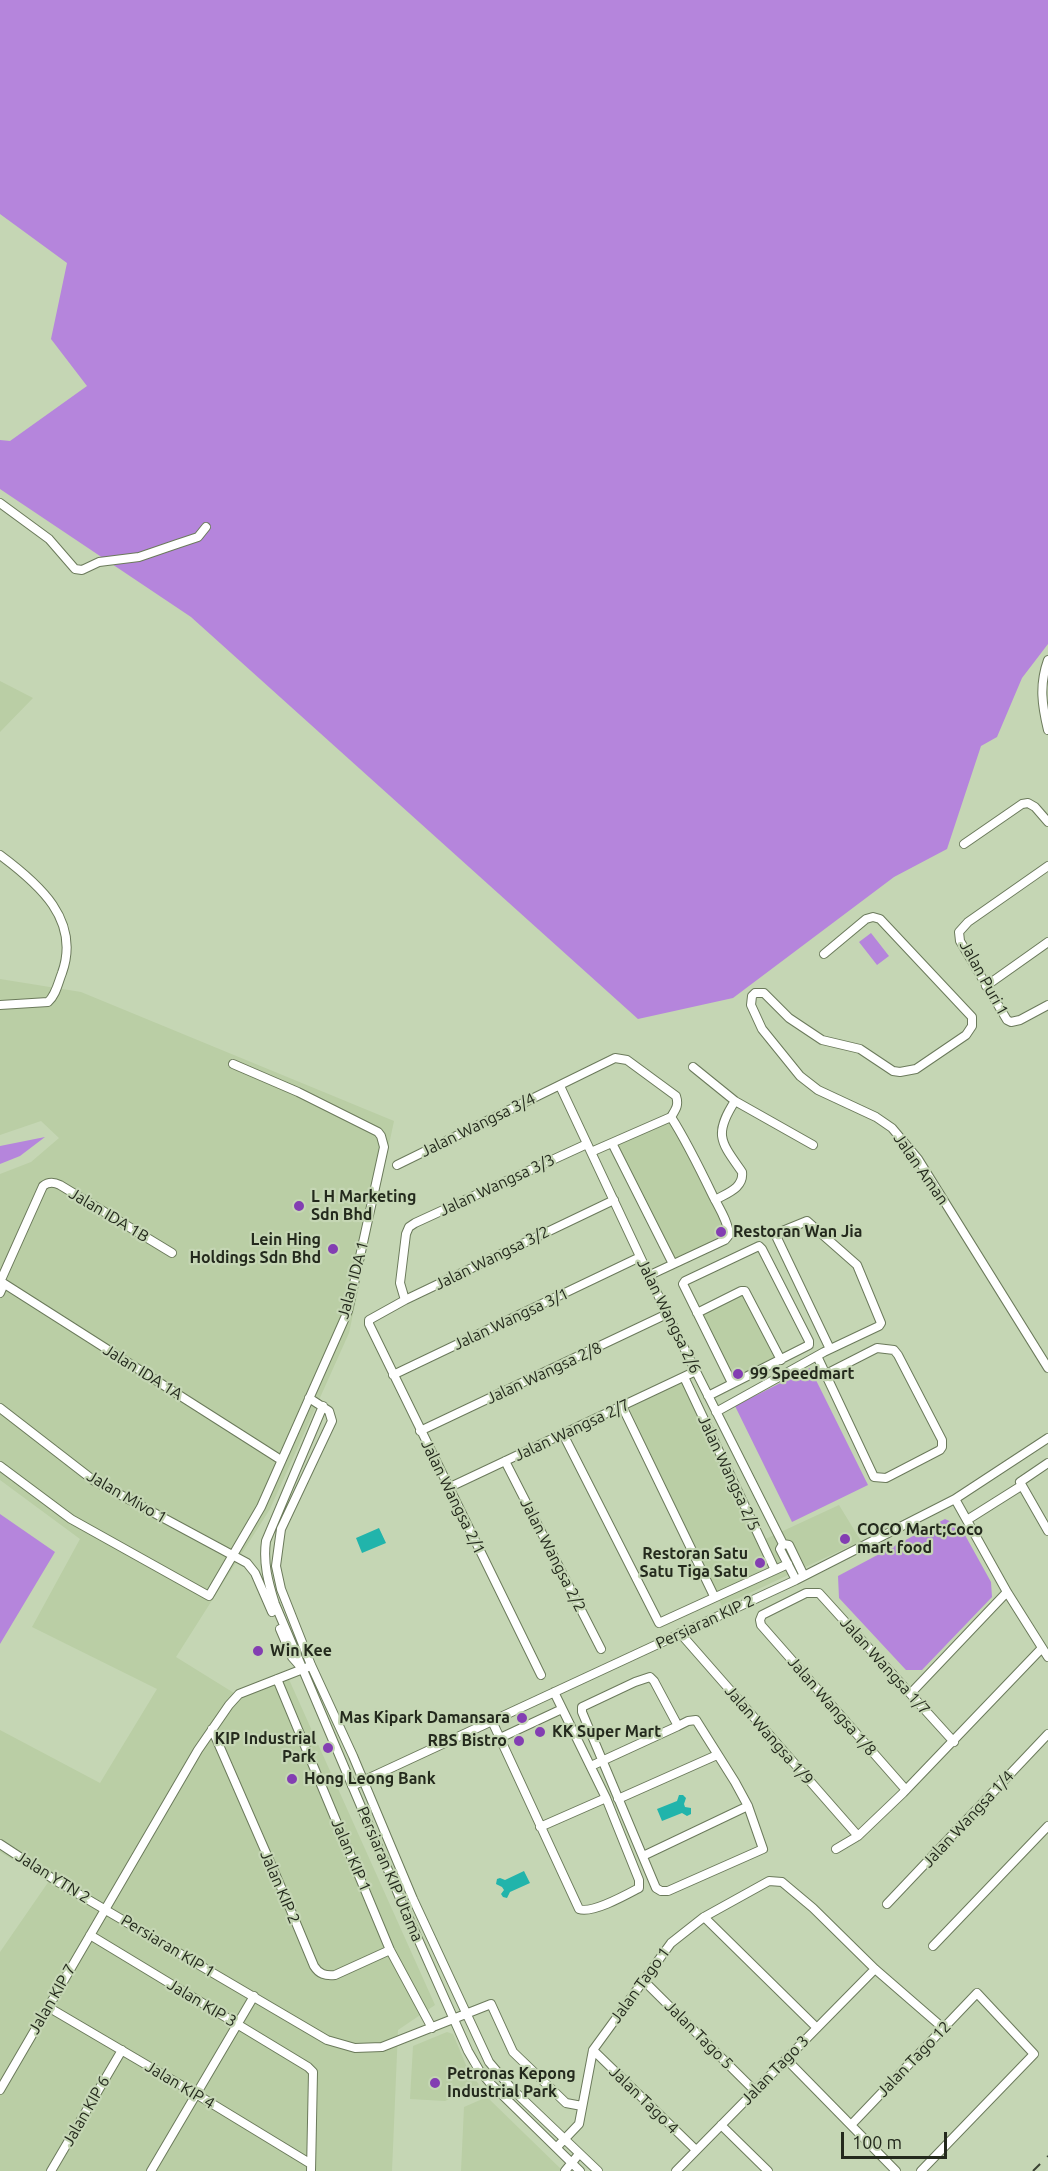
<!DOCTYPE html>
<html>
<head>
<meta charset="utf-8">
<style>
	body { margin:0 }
	#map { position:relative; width:1048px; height:2171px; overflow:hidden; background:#c5d6b4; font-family:Ubuntu,sans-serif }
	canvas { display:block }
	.scale { position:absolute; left:841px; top:2132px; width:106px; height:27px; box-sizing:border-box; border:3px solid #242a1d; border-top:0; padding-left:8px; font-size:18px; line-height:21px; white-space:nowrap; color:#242a1d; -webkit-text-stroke:4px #c5d6b4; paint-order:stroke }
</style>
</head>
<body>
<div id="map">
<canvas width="1048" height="2171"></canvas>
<div class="scale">100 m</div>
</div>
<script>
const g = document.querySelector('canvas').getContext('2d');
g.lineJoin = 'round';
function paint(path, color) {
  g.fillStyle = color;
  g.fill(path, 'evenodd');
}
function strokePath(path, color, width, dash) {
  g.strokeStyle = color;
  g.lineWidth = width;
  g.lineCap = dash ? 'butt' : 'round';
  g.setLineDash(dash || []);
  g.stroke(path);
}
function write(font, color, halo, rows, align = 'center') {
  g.font = font + ' Ubuntu,sans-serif';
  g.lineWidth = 4.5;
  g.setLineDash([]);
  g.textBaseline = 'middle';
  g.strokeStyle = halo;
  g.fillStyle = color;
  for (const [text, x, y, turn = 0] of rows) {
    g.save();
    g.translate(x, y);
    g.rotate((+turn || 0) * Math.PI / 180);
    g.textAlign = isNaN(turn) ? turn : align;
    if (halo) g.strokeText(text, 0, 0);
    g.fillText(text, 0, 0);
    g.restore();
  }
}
const built = new Path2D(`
	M 0,681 L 33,698 L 0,732 Z
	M 0,979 L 81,992 L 394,1121 L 349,1333 L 270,1509 L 176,1657 L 234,1693 L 287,1675 L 435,2005 L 398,2030 L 392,2171 L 0,2171 L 0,1952 L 49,1881 L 0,1852 L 0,1730 L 100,1783 L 157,1689 L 32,1627 L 80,1539 L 0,1480 L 0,1174 L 31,1162 L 59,1138 L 41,1121 L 0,1135 Z
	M 671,1120 L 726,1230 L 724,1236 L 674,1261 L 615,1144 Z
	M 742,1294 L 776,1360 L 733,1380 L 701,1315 Z
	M 683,1382 L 759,1542 L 839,1505 L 861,1541 L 722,1606 L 629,1408 Z
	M 447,2032 L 453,2034 L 466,2065 L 479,2085 L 445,2101 L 410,2099 L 413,2046 Z
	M 487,2097 L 563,2171 L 461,2171 L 464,2107 Z`);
const green = new Path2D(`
	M 0,0 L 1048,0 L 1048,644 L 1022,678 L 997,737 L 981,746 L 947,849 L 894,877 L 733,998 L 638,1019 L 191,617 L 0,489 L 0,440 L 10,441 L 87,386 L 51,339 L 67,263 L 0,214 Z
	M 871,933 L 889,956 L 877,965 L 859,942 Z
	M 45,1137 L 20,1156 L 0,1164 L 0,1146 Z
	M 810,1368 L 868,1485 L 792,1522 L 735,1406 Z
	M 0,1514 L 55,1552 L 0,1644 Z
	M 945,1519 L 960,1526 L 991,1582 L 992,1597 L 922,1670 L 906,1670 L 839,1598 L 838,1576 Z`);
const water = new Path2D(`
	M 379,1528 L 386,1543 L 362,1553 L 356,1538 Z
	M 679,1795 L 683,1795 L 686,1798 L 684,1804 L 685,1807 L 691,1808 L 691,1814 L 687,1816 L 682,1813 L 662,1821 L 657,1809 L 677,1801 Z
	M 524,1871 L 530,1883 L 510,1892 L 507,1898 L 503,1897 L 501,1894 L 504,1890 L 502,1887 L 496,1884 L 497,1879 L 500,1878 L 505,1880 Z`);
const street = new Path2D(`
	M 0,503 L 49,539 L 75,569 L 82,570 L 99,562 L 139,557 L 177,544 L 198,537 L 206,527
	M 1048,660 C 1039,685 1042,705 1048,730
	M 964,844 L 1022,804 L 1028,803 L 1035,807 L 1048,822
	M 0,855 C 39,884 81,920 62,973 C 58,983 56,995 48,1002 L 0,1005
	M 1048,866 L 968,922 L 959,932 L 960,941 L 1007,1020 L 1011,1022 L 1020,1020 L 1048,1005
	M 824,954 L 866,919 L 873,917 L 880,919 L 972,1017 L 972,1026 L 966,1035 L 916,1069 L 900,1072 L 893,1071 L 860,1049 L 822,1040 L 789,1018 L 764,993 L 755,993 L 752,996 L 751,1005 L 762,1029 L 800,1076 L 818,1090 L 876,1117 L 892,1128 L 918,1159 L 1048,1368
	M 986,986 L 1048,942
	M 693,1067 L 735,1101 L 813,1145
	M 560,1086 L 667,1314 L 783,1544 L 789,1545 L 804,1576
	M 612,1143 L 673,1264
	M 591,1152 L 671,1117
	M 397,1165 L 615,1058 L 627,1060 L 676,1096 C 679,1105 676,1109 671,1117
	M 715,1200 C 727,1193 744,1188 742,1172 C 721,1142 713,1135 735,1101
	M 650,1275 L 725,1240 L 729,1235 C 728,1221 719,1208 713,1196 C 700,1169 687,1142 671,1117
	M 0,1281 L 281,1460
	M 0,1282 L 43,1186 C 48,1182 54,1182 60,1185 L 172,1253
	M 0,1293 L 4,1284
	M 405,1300 L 400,1283 L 406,1234 L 409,1227 L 415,1223 L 587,1144
	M 697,1313 L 741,1291 L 745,1291 L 781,1360
	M 817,1356 L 874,1477 L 886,1478 L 940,1450 L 942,1447 L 942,1440 L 898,1355 L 894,1350 L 877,1348 L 826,1374
	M 393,1375 L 640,1257
	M 684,1377 L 775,1570
	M 708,1396 L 809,1345 L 809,1341 L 762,1249 L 759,1246 L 685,1281 L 683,1284 L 732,1383
	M 309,1398 L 329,1411 L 332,1421 L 281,1529 L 276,1566 L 281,1589 L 311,1665 L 353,1756 L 413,1899 L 489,2062 L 512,2089 L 598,2171
	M 323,1406 L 266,1541 C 263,1563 268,1582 275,1604 L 402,1903 L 468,2051 L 479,2070 L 490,2083 L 580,2171
	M 622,1406 L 714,1596
	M 0,1408 L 93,1480 L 247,1563 L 255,1573 L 272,1612
	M 716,1412 L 824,1352 L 879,1326 L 881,1323 L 857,1265 L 807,1221 L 780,1232 L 777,1238 L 830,1349
	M 420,1431 L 667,1314
	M 563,1434 L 659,1623 L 788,1564
	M 505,1461 L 601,1649
	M 1048,1463 L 1020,1482 L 1048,1531
	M 0,1466 L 71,1519 L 209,1596 L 261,1507 L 348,1311 L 384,1147 L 381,1136 L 378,1132 L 298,1092 L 233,1064
	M 448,1488 L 696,1371
	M 955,1499 L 1007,1592 L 1048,1657
	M 967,1520 L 1021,1486
	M 783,1544 L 780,1549 L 796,1580
	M 280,1629 L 292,1657 L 299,1665
	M 680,1633 L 858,1836
	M 541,1675 L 369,1324 L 369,1320 L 405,1300 L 614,1200
	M 277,1679 L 390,1950 L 432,2028
	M 911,1693 L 1007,1592
	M 492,1721 L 579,1909 C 592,1914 626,1895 639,1888 L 639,1880 L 606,1798 L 554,1692
	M 212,1729 L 284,1894 L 314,1966 C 319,1974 325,1976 335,1975 L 390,1950
	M 500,1738 L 562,1709
	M 591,1766 L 678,1726 L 688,1721 L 696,1720 L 735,1782 L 748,1806 L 763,1849 L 668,1891 L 661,1891 L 656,1888 L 582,1712 L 582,1707 L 635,1682 L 650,1677 L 654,1681 L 678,1726
	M 352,1786 L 796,1580 L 955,1499 L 1048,1438
	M 906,1790 L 761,1625 L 760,1620 L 762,1615 L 806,1593 L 819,1593 L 954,1742
	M 618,1799 L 717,1755
	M 540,1827 L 606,1798
	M 0,1844 L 58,1882 L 327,2040 L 355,2048 L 382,2047 L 491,2004 L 513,2052 L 566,2103 L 582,2106
	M 836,1849 L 858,1836 L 903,1793 L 1042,1648
	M 643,1856 L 748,1806
	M 887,1904 L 1048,1734
	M 704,1917 L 817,2028
	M 90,1935 L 308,2067 L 313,2072 L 311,2171
	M 933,1946 L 1048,1826
	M 643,1980 L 755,2091
	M 48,2007 L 196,2094 L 311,2164
	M 593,2050 L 696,2150
	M 786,2059 L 896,2171
	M 0,2090 L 198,1750 L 229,1705 L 239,1694 L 308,1667
	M 721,2125 L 768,2171
	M 851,2125 L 977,1993 L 1034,2054 L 921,2171
	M 557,2147 L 579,2124 L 593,2050 L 671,1943 L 704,1917 L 769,1881 L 782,1882 L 813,1908 L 875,1969 L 943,2028
	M 51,2171 L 122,2050
	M 151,2171 L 254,1996
	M 565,2171 L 579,2154
	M 676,2171 L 875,1969`);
const rail = new Path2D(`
	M 1033,2171 L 1048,2156`);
const markers = [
	[299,1206,6,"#833eb2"],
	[721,1232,6,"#833eb2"],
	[333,1249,6,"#833eb2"],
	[738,1374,6,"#833eb2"],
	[845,1539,6,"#833eb2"],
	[760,1563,6,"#833eb2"],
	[258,1651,6,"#833eb2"],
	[522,1718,6,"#833eb2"],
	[540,1732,6,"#833eb2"],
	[519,1741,6,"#833eb2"],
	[328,1748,6,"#833eb2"],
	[292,1779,6,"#833eb2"],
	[435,2083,6,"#833eb2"]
];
const streetNames = [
	["Jalan Puri 1",984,978,61],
	["Jalan Wangsa 3/4",478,1125,-26],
	["Jalan Aman",921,1169,55],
	["Jalan Wangsa 3/3",497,1185,-25],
	["Jalan IDA 1B",109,1215,31],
	["Jalan Wangsa 3/2",492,1258,-26],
	["Jalan IDA 1",353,1280,-75],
	["Jalan Wangsa 2/6",669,1316,64],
	["Jalan Wangsa 3/1",511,1319,-25],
	["Jalan IDA 1A",143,1372,32],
	["Jalan Wangsa 2/8",544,1373,-25],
	["Jalan Wangsa 2/7",572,1430,-25],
	["Jalan Wangsa 2/5",729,1473,65],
	["Jalan Mivo 1",127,1497,30],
	["Jalan Wangsa 2/1",453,1497,64],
	["Jalan Wangsa 2/2",553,1555,63],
	["Persiaran KIP 2",705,1622,-25],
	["Jalan Wangsa 1/7",885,1666,48],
	["Jalan Wangsa 1/8",832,1706,49],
	["Jalan Wangsa 1/9",769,1735,49],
	["Jalan Wangsa 1/4",968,1819,-47],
	["Jalan KIP 1",351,1855,67],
	["Persiaran KIP Utama",390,1874,67],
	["Jalan YTN 2",53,1877,32],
	["Jalan KIP 2",280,1887,67],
	["Persiaran KIP 1",168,1946,31],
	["Jalan Tago 1",640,1985,-54],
	["Jalan KIP 7",52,1999,-60],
	["Jalan KIP 3",202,2003,31],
	["Jalan Tago 5",699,2035,45],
	["Jalan Tago 12",914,2059,-46],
	["Jalan Tago 3",775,2070,-46],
	["Jalan KIP 4",180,2085,31],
	["Jalan Tago 4",644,2100,44],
	["Jalan KIP 6",86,2111,-60]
];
const poiNames = [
	["L H Marketing",311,1197],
	["Sdn Bhd",311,1215],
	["Restoran Wan Jia",733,1232],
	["Lein Hing",321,1240,"right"],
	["Holdings Sdn Bhd",321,1258,"right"],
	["99 Speedmart",750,1374],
	["COCO Mart;Coco",857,1530],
	["mart food",857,1548],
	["Restoran Satu",748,1554,"right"],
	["Satu Tiga Satu",748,1572,"right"],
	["Win Kee",270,1651],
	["Mas Kipark Damansara",510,1718,"right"],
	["KK Super Mart",552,1732],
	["KIP Industrial",316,1739,"right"],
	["Park",316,1757,"right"],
	["RBS Bistro",507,1741,"right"],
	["Hong Leong Bank",304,1779],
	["Petronas Kepong",447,2074],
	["Industrial Park",447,2092]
];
paint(built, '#bacea5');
paint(green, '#b585dc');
paint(water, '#21b4ab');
strokePath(street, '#6b7a5b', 10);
strokePath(street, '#fff', 8);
strokePath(rail, '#3a4232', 2, [10, 10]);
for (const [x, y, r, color] of markers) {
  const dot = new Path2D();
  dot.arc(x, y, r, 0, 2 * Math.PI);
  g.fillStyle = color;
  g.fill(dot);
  strokePath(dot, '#c5d6b4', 2);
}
write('16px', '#242a1d', '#c5d6b4', streetNames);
write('bold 16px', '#242a1d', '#c5d6b4', poiNames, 'left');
</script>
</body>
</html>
